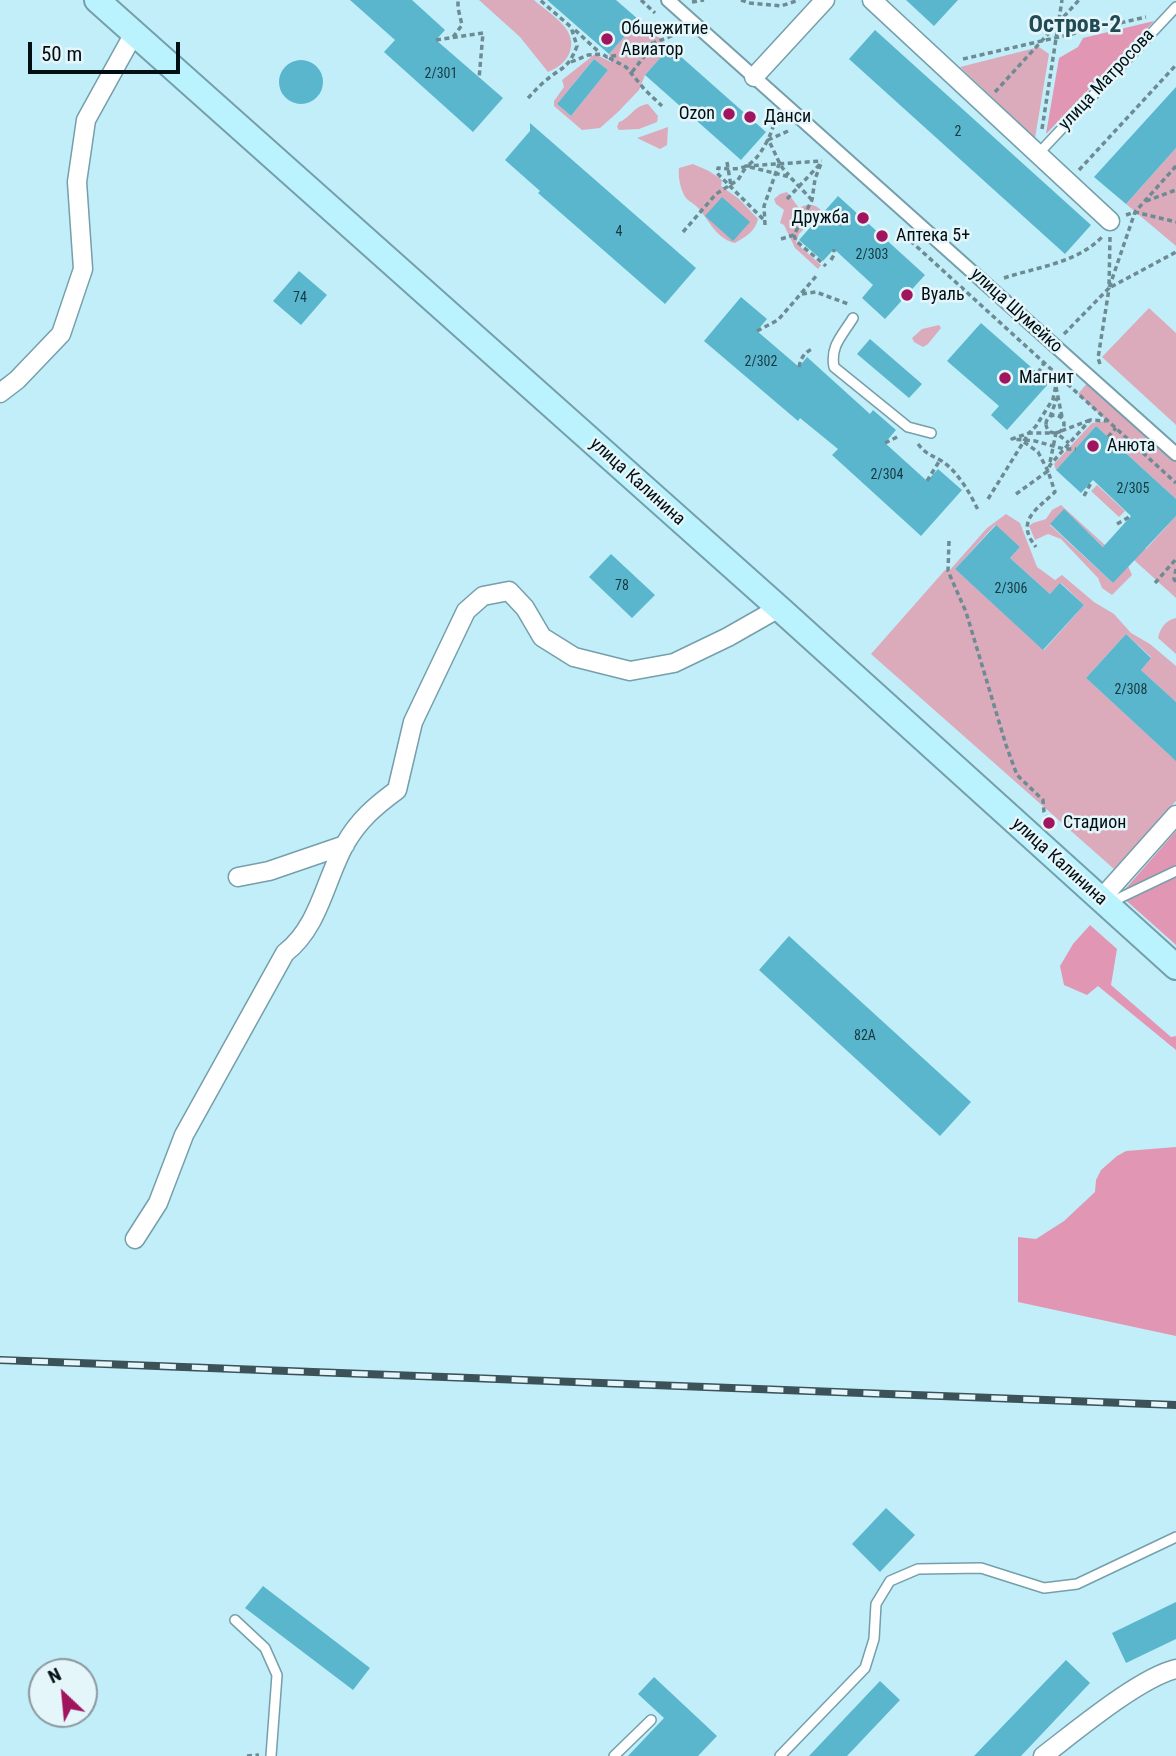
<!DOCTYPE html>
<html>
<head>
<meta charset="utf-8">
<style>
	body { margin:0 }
	#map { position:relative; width:1176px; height:1756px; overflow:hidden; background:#c2eefa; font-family:"Roboto Condensed",sans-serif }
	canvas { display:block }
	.north { position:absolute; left:28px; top:1658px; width:70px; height:70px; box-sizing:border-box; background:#e5f6fb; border:2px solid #8a999e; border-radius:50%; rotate:334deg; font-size:19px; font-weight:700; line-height:28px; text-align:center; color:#010e12 }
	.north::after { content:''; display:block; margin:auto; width:24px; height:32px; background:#a1155f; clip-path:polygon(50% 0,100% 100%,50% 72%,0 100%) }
	.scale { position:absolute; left:28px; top:42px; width:152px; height:32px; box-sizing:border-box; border:4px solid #010e12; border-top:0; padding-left:9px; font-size:21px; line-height:24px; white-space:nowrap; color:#010e12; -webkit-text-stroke:5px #e5f6fb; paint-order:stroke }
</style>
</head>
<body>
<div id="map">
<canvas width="1176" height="1756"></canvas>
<div class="north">N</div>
<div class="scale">50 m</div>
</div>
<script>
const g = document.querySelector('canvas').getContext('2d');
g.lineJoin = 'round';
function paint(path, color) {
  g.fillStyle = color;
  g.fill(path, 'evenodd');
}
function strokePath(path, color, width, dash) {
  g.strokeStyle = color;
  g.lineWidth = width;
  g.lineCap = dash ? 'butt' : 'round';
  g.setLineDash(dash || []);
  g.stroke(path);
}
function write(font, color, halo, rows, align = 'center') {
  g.font = font + ' "Roboto Condensed",sans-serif';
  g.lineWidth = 5;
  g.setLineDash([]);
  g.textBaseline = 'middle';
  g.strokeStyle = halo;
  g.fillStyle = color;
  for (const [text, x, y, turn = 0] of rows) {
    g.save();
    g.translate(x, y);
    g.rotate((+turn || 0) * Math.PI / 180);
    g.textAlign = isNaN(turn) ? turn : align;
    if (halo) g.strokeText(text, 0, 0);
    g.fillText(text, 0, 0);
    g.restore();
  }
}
const green = new Path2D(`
	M 479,0 L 534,0 C 549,14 580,29 569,54 C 565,63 557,68 548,72 L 520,37 Z
	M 639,20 L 670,47 L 645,75 L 639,90 L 618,112 L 600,128 L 582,130 L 554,106 L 554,101 L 564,87 L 562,80 L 595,54 L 611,62 L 609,54 ZM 594,59 L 608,70 L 571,116 L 557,104 Z
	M 1039,47 L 1049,54 L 1035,138 L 960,67 Z
	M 648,104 L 658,116 L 657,122 L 639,129 L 619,130 L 617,127 L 619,122 C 631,118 633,106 648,104 Z
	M 668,127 L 667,145 L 660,149 L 637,138 Z
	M 1176,148 L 1176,246 L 1126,204 Z
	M 693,164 L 709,171 L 722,180 L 721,186 L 739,199 L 758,219 C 755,232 745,237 735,243 C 714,238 709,218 696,206 C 692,202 687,201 684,195 C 680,187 678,176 679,168 Z
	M 787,192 L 799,208 C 808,204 813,203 821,210 L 799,234 L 796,243 L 821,265 L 818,269 L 795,248 L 784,225 L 780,223 L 784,210 L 776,204 L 774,199 L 780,194 Z
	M 1149,308 L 1176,333 L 1176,425 L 1102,357 Z
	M 939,325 L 941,328 L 928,344 L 923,347 L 914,342 L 912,338 L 922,329 Z
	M 1089,381 L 1176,458 L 1176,499 L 1096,426 L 1056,470 L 1054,464 L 1092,423 L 1107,421 L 1078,394 Z
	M 1097,485 L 1125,511 L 1119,517 L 1091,491 Z
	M 1061,505 L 1128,566 L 1132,575 L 1112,595 L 1102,588 L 1098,578 L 1061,539 L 1048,534 L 1035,540 L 1029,526 L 1033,523 L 1046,519 L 1052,510 ZM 1064,510 L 1126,568 L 1113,583 L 1050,525 Z
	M 1006,514 L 1020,523 L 1037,567 L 1055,580 L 1062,575 L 1094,602 L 1114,614 L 1131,633 L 1150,644 L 1176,666 L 1176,702 L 1141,670 L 1151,657 L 1126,634 L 1086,678 L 1172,757 L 1176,754 L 1176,801 L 1114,869 L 871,654 L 945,570 L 949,571 L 987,528 ZM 995,525 L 1020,547 L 1010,558 L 1050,594 L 1061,583 L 1084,605 L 1044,650 L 955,569 Z
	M 1176,516 L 1176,598 L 1112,540 L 1121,527 L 1146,549 Z
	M 1176,618 L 1176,654 L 1158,638 C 1160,628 1166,620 1176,618 Z`);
const forest = new Path2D(`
	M 1154,21 L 1046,134 L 1059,58 L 1078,47 L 1083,38 Z
	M 1176,831 L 1176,945 L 1120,895 Z
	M 1090,925 L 1117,949 L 1111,985 L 1171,1037 L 1176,1036 L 1176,1050 L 1098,986 L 1087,995 L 1064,985 L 1060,966 L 1073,944 Z
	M 1176,1147 L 1176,1336 L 1018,1302 L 1018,1237 L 1036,1239 L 1064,1221 L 1095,1192 L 1096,1180 L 1101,1170 L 1117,1156 L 1126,1151 Z`);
const building = new Path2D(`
	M 350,0 L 412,0 L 445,30 L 436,40 L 503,98 L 473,132 L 384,52 L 395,40 Z
	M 547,0 L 616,0 L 639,20 L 609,54 Z
	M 906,0 L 958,0 L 934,26 Z
	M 875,30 L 1091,225 L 1065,254 L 849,59 Z
	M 670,47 L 766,132 L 741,160 L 645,75 Z
	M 594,59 L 608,70 L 571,116 L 557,104 Z
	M279 82a22 22 0 1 1 44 0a22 22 0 1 1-44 0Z
	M 1176,87 L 1176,148 L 1126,204 L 1094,177 Z
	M 530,123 L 696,268 L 665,304 L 538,193 L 540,191 L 505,160 L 530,131 Z
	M 838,196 L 925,275 L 885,319 L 862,298 L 873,285 L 834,249 L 823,261 L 799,240 Z
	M 722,197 L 750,222 L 733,241 L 705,216 Z
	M 299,271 L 327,295 L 301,325 L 273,301 Z
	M 741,297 L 767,319 L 757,331 L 799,367 L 807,357 L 870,414 L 873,410 L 896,430 L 885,443 L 927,481 L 938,469 L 962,490 L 921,536 L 832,455 L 838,449 L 800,418 L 798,421 L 704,341 Z
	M 981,323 L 1049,383 L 1007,430 L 991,415 L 999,406 L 947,361 Z
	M 870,339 L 922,384 L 909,398 L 857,354 Z
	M 1096,426 L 1176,499 L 1176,516 L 1113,583 L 1050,524 L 1064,509 L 1103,547 L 1131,516 L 1093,480 L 1081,493 L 1056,470 Z
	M 996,525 L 1020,547 L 1010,558 L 1050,594 L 1060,583 L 1084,605 L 1043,650 L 955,569 Z
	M 611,554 L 655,595 L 632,618 L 589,577 Z
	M 1126,634 L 1151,658 L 1141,670 L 1176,702 L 1176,761 L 1086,678 Z
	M 789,936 L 971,1102 L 940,1136 L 759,970 Z
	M 886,1508 L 915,1535 L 880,1572 L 852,1544 Z
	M 263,1586 L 370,1668 L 353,1690 L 245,1608 Z
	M 1176,1602 L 1176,1639 L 1126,1663 L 1112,1633 Z
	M 1066,1660 L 1090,1683 L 1021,1756 L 974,1756 Z
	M 654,1677 L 717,1736 L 698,1756 L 628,1756 L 664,1718 L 638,1694 Z
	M 880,1681 L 900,1700 L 847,1756 L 809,1756 Z`);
const path = new Path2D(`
	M 641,0 L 655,13
	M 741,0 L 750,3 L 781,6 L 799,0
	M 692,2 L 704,0
	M 575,30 L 600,53
	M 453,37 L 462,25 L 458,8 L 458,0
	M 436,40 L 483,33 L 479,79
	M 609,58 L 626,67 L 645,90 L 662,106
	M 963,59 L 1146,17
	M 571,62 L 588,55 L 602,54 L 607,57 L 625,54 L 679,33
	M 632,72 L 654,44
	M 995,92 L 1079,0
	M 528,98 C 533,93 538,87 544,82 C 561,67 568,70 577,46 L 571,27 L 540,0
	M 1042,129 L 1062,0
	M 788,131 L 768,140 C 776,152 778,166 789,175
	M 727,162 L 731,186
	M 1176,166 L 1135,212 L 1109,288 L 1176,252
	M 1079,170 L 1176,65
	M 787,199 L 822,162
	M 812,200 L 790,177 L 746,166 L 822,161
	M 1146,201 L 1176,190
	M 1126,215 L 1135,212 L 1176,222
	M 763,219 L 717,173 L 718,168 C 727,169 738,170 746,166 C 760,160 773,132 775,119
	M 765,225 L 764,206 L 779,164
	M 683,232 L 716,194 L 738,180 L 746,167
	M 794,235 L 796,241 L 826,266
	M 904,235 L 1176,483
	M 781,239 L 794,235 L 812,200 L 815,179 L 822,161
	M 831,260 L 834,255 L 834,249
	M 1004,278 C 1037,267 1077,263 1102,237
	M 802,294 L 816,292 L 848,304
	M 757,331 L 778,320 L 818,274
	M 1064,334 L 1109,288 L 1110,237
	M 1100,364 L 1098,358 L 1109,289
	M 799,367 C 801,357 805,352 814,348
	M 1051,371 L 1056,385 L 1053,399 L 1036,426 L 1029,433 L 1012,439 L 1035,441 L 1064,449 L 1076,449
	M 1038,373 L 1044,363
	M 1056,387 L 1062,417
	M1046 424a9 9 0 1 1 18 0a9 9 0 1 1-18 0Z
	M 1050,417 L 1057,398
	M 1108,437 L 1116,428
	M 1024,442 L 1038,452 L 1048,471 L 1050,465 L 1090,420 L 1106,421
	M 885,443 L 899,436
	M 918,444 C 926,454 929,454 940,460 C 957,470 970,493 978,510
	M 1050,462 L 1056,433 L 1069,443
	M 927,481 L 940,460
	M 1016,494 L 1048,471 L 1055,492 C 1036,510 1015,521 1036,547
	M 1084,496 L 1092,481
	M 988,499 L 1029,433 L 1056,433 L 1090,420
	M 1117,524 L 1131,516
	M 949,541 L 948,571 L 966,612 L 1006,745 L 1017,775 L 1043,800 L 1044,812 L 1047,818
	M 1176,569 L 1174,579 L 1176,582
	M 1155,583 L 1176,559
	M 247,1756 L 259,1755`);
const service = new Path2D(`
	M 1038,154 L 1176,7
	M 853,318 C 842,336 830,346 834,367 L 908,427 L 931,433
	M 1107,904 L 1176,871
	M 235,1620 L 265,1648 L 277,1675 L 271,1756
	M 614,1756 L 651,1720
	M 780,1756 L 865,1668 L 874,1639 L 876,1604 L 890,1581 L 918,1569 L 981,1568 L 1044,1588 L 1077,1584 L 1176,1537`);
const pedestrian = new Path2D(`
	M 668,0 L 1176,454`);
const minor = new Path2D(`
	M 872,0 L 1110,221
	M 754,77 L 825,0
	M 0,393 L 17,380 L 61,334 L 83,269 L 77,182 L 86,120 L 133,35
	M 238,877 L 269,871 L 345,845
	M 1100,900 L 1176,815
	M 135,1239 L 158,1203 L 184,1135 L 285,953 C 319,927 325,880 345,844 C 359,820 374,807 397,790 L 413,722 L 466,611 L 483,596 L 509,591 L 525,608 L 542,637 L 574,657 L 630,671 L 674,663 L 728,637 L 779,608
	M 1043,1756 C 1076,1731 1139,1678 1176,1669`);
const secondary = new Path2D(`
	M 97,0 L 779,608 L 1176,967`);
const rail = new Path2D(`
	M 0,1360 L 1176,1405`);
const markers = [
	[607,39,7,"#a1155f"],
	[729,114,7,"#a1155f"],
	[750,117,7,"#a1155f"],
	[863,218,7,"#a1155f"],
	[882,236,7,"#a1155f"],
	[907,295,7,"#a1155f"],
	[1005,378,7,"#a1155f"],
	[1093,446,7,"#a1155f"],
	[1049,823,7,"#a1155f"]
];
const numberNames = [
	["2/301",441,74],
	["2",958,132],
	["4",619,232],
	["2/303",872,255],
	["74",300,298],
	["2/302",761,362],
	["2/304",887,475],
	["2/305",1133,489],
	["78",622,586],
	["2/306",1011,589],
	["2/308",1131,690],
	["82А",865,1036]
];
const poiNames = [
	["Общежитие",621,29],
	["Авиатор",621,50],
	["Ozon",715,114,"right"],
	["Данси",764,117],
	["Дружба",849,218,"right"],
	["Аптека 5+",896,236],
	["Вуаль",921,295],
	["Магнит",1019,378],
	["Анюта",1107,446],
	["Стадион",1063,823]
];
const streetNames = [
	["улица Матросова",1107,80,-47],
	["улица Шумейко",1016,311,42],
	["улица Калинина",637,482,42],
	["улица Калинина",1059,862,42]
];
const districtNames = [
	["Остров-2",1075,26]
];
paint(green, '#dbabbc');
paint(forest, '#e197b3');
paint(building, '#59b6cd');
strokePath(service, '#759faa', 12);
strokePath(pedestrian, '#759faa', 16);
strokePath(minor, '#759faa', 21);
strokePath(secondary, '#759faa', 28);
strokePath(path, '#6d8b93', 3.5, [5, 3.5]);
strokePath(service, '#fff', 9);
strokePath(pedestrian, '#fff', 12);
strokePath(minor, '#fff', 18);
strokePath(secondary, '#baf3fe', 24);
strokePath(rail, '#3c5259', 8);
strokePath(rail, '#e5f6fb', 5, [16]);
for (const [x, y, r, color] of markers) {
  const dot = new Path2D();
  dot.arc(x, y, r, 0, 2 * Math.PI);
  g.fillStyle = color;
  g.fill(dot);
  strokePath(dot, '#e5f6fb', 2.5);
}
write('14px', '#173841', null, numberNames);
write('18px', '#010e12', '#e5f6fb', poiNames, 'left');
write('18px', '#010e12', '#e5f6fb', streetNames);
write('bold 24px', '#214a54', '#e5f6fb', districtNames);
</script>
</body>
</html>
